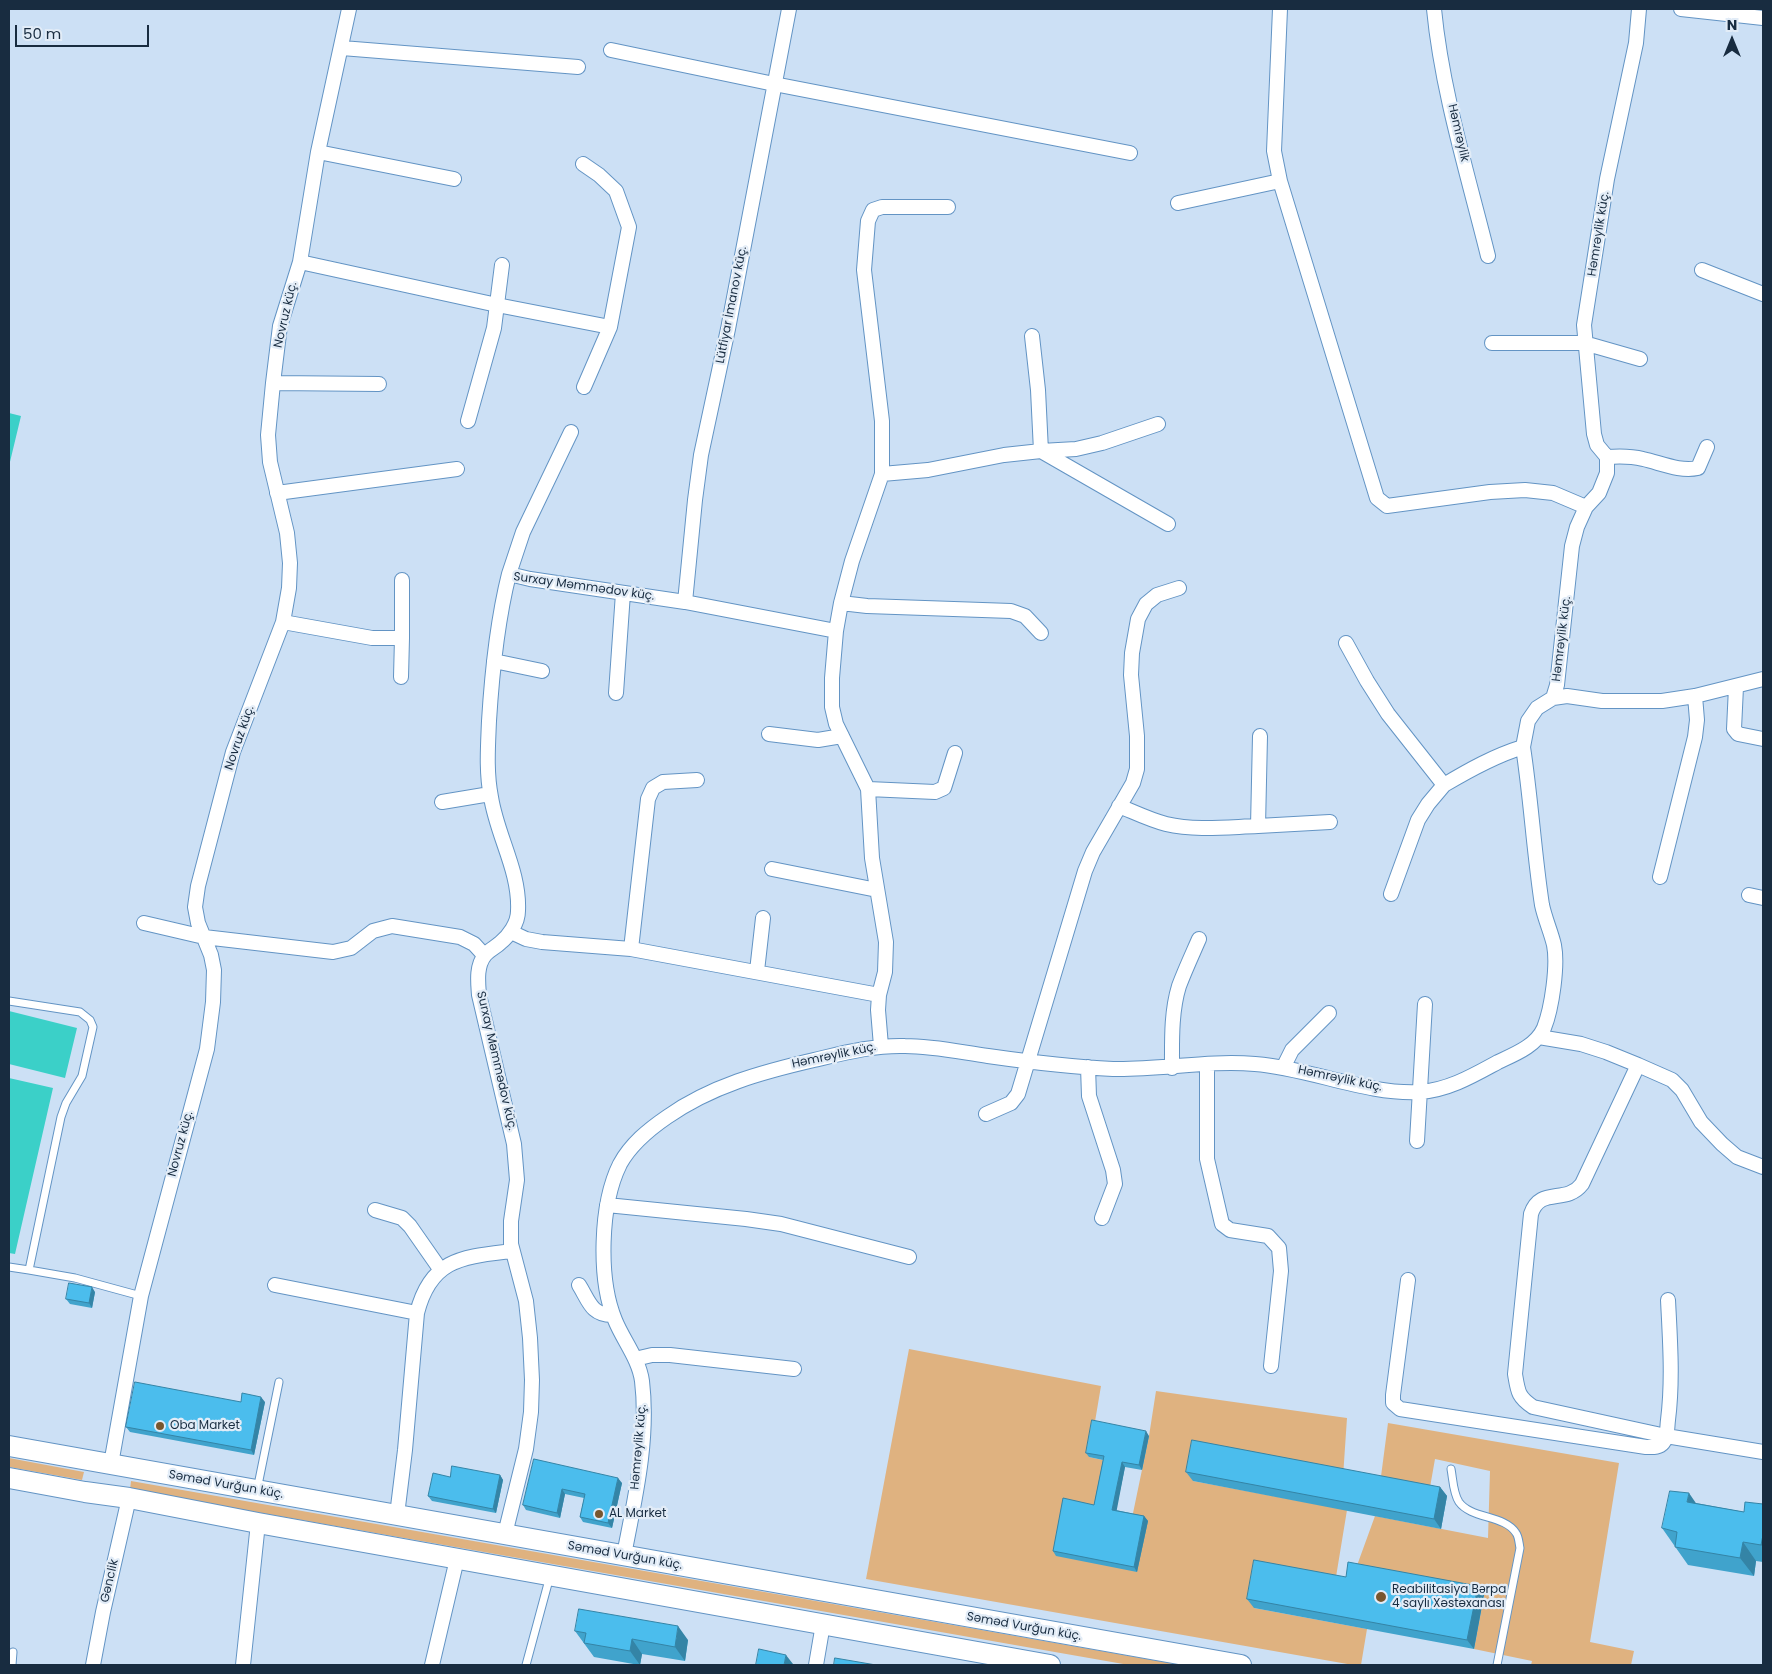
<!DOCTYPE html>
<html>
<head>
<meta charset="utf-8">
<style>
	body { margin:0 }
	#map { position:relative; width:1772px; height:1674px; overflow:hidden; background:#cce0f5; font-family:Poppins,sans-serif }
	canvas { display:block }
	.frame { position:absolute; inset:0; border:10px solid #182c40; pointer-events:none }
	.north { position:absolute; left:1707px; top:15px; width:50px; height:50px; -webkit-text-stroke:4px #e2ecf7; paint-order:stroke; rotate:0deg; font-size:14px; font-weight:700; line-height:20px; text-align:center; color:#182c40 }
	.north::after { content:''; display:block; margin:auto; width:18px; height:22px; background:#182c40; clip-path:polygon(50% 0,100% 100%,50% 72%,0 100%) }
	.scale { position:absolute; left:15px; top:25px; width:134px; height:22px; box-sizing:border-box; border:2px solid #182c40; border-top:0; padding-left:6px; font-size:15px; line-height:18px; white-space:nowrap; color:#182c40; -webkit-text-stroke:4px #e2ecf7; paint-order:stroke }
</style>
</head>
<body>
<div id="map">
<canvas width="1772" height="1674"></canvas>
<div class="frame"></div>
<div class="north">N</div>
<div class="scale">50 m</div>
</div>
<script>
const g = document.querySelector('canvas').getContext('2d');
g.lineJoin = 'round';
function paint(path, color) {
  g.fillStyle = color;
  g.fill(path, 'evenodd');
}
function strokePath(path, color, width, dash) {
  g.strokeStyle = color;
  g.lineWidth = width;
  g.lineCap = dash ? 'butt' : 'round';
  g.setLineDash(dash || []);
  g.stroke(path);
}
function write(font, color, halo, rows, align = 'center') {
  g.font = font + ' Poppins,sans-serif';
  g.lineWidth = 4.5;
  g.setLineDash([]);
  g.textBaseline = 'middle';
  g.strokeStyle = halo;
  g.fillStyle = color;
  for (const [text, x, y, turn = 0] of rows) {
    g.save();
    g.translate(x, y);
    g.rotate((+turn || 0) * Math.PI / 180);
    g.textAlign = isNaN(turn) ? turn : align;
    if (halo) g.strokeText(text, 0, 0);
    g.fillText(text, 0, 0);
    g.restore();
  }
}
const green = new Path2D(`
	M 909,1349 L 1101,1386 L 1089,1457 L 1107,1461 L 1097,1509 L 1132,1518 L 1149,1436 L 1156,1391 L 1347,1418 L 1343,1477 L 1193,1481 L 1347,1510 L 1335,1583 L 1254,1608 L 1367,1629 L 1361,1665 L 1353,1665 L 866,1579 Z
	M 1388,1423 L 1619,1463 L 1590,1642 L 1634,1651 L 1631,1665 L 1531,1665 L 1532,1661 L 1474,1649 L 1484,1595 L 1355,1571 L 1375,1516 L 1488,1538 L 1490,1471 L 1435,1459 L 1429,1493 L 1380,1484 Z
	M 9,1458 L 84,1472 L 82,1480 L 9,1467 Z
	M 131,1481 L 1181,1665 L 1129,1665 L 130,1490 Z`);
const water = new Path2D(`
	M 9,413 L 21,416 L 9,466 Z
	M 9,1011 L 77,1028 L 65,1078 L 9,1064 Z
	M 9,1078 L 53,1088 L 15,1254 L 9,1253 Z`);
const lane = new Path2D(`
	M 9,1001 L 80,1012 L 90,1020 L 93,1027 L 82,1076 L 66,1103 L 61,1117 L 29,1270 L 75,1278 L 141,1296
	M 9,1267 L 29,1270
	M 1451,1469 C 1453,1479 1453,1493 1459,1502 C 1471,1519 1505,1515 1516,1533 C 1519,1537 1519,1544 1520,1548 L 1497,1665
	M 257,1490 L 279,1382
	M 12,1665 L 13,1652
	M 526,1665 L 550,1576`);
const street = new Path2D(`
	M 1280,9 L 1274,151 L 1280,181 L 1377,498 L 1387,506 L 1490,492 L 1525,490 L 1553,493 L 1586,507
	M 1434,9 C 1442,92 1468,175 1488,256
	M 1681,9 L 1763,18
	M 342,48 L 578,67
	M 611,50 L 774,84 L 1130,153
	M 318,152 L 454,179
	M 583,164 L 599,175 L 616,191 L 629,227 L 610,327 L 584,387
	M 1178,203 L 1280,181
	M 300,262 L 497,305 L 610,327
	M 1702,270 L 1763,294
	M 1032,336 L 1038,390 L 1041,451 L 1076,449 L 1102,443 L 1158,424
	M 1492,343 L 1584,343 L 1640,359
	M 273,383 L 379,384
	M 468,421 L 494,328 L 502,265
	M 1607,457 C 1619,456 1631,456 1643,459 C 1661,463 1680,472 1698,468 L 1707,447
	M 882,474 L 928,470 L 1004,455 L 1041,451 L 1168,524
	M 277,493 L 457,469
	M 509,574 L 523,532 L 571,432
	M 685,602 L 695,500 L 701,455 L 728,329 L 789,9
	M 841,603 L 867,606 L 1011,611 L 1025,616 L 1041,633
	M 283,622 L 372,638 L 402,638 L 402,580
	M 1346,643 L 1367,681 L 1388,714 L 1444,785 C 1469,770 1494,756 1523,747
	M 494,661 L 542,671
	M 401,677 L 402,638
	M 1736,687 L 1734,729 L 1738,734 L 1763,739
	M 616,693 L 623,593
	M 1553,698 L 1567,696 L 1602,701 L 1662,701 L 1695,696 L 1763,679
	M 769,734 L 818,740 L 842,736
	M 868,789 L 935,792 L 944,788 L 955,753
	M 442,802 L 490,794
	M 1119,806 C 1134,812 1150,820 1166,824 C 1196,831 1228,827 1258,826 L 1260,736
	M 1258,826 L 1330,822
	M 772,869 L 877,890
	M 1660,877 L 1695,737 L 1697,720 L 1695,696
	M 1391,894 L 1418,820 L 1428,804 L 1444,785
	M 1749,895 L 1763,898
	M 144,923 L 204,937 L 333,952 L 351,948 L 373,931 L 392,926 L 460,937 L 474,944 L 484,955
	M 511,932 L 526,939 L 542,942 L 631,949 L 879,995
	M 631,949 L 648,799 L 653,788 L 663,782 L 697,780
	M 757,971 L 763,918
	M 1539,1037 L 1581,1044 L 1606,1052 L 1638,1065 L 1582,1184 C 1566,1205 1540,1186 1531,1214 L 1515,1374 C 1518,1392 1518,1397 1533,1407 L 1666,1436 L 1763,1452
	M 881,1046 L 878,1010 L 879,995 L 885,972 L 886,942 L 872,858 L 868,789 L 836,724 L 832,707 L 832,678 L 836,631 L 841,603 L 852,561 L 882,474 L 882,421 L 864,270 L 868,221 L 873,210 L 882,207 L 948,207
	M 1207,1064 L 1207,1159 L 1222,1224 L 1230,1230 L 1268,1236 L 1279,1248 L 1281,1271 L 1271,1366
	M 1638,1065 L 1672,1080 L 1682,1090 L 1701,1122 L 1722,1144 L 1737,1157 L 1763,1167
	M 1088,1067 L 1089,1096 L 1113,1170 L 1115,1184 L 1102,1218
	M 1172,1068 C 1172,1041 1171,1012 1179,986 C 1185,970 1192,955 1199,939
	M 1283,1068 L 1292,1050 L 1329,1013
	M 986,1114 L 1011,1103 L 1018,1094 L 1085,871 L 1093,852 L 1133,783 L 1137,769 L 1137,736 L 1131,675 L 1132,653 L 1138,619 L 1146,604 L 1157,595 L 1179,588
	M 1417,1141 L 1425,1004
	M 607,1205 L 746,1219 L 781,1224 L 909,1257
	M 375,1210 L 402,1218 L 410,1226 L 440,1269
	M 1408,1280 L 1393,1395 L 1393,1403 L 1400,1409 L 1646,1447 C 1652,1447 1659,1448 1663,1443 C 1668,1437 1667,1427 1668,1420 C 1673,1380 1670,1340 1668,1300
	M 275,1285 L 417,1313
	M 579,1285 C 589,1301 591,1315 612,1315
	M 635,1359 L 652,1355 L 670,1355 L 794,1369
	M 111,1464 L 141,1296 L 207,1049 L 213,1002 L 214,970 L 211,955 L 198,923 L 195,907 L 198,886 L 233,752 L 283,622 L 289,588 L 290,563 L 287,533 L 270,462 L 268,435 L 273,383 L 280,326 L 300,262 L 318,152 L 349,9
	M 397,1515 L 405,1450 L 417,1313 C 431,1258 463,1257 512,1251
	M 505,1534 L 526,1449 L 531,1412 L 532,1380 L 530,1338 L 526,1301 L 511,1244 L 511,1221 L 517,1180 L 514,1144 L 479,995 C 478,982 476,966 485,955 C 489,950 496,947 500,943 C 509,936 518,923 518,911 C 520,871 497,836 491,797 C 486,772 488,746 489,721 C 492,672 497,622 509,574 L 530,579 L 685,602 L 836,631
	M 624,1555 C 635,1498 649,1439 642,1381 C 639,1359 623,1340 615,1320 C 598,1279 600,1204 620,1164 C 631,1144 648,1130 667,1117 C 711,1086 762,1072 814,1060 C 844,1053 874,1045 905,1046 C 933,1046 960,1052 988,1056 C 1030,1062 1071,1067 1113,1069 C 1161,1070 1208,1060 1255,1064 C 1309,1068 1367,1095 1420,1092 C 1449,1090 1474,1075 1498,1062 C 1515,1054 1536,1046 1544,1028 C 1552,1008 1558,965 1554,945 C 1551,932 1545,919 1542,905 C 1534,853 1531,799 1523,747 L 1528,721 L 1537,708 L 1553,698 L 1557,685 L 1572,546 L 1577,527 L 1586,507 L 1599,493 L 1607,473 L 1607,457 L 1597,445 L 1594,434 L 1584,325 L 1607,179 L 1636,43 L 1639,9
	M 93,1665 L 103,1612 L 129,1498
	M 243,1665 L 258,1523
	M 432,1665 L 457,1559
	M 816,1665 L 823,1624`);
const secondary = new Path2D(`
	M 9,1446 L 1241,1665
	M 9,1478 L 85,1492 L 129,1498 L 258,1523 L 1050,1665`);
const wall = new Path2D(`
	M 95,1292 L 92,1308 L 70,1304 L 66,1299 Z
	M 241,1402 L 265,1402 L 254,1455 L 130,1432 L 126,1427 Z
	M 1149,1436 L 1142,1470 L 1125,1467 L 1116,1510 L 1144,1516 L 1148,1521 L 1137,1572 L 1056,1556 L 1053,1551 L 1094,1505 L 1103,1460 L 1089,1457 L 1086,1453 Z
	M 534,1459 L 622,1483 L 612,1528 L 583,1522 L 580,1517 L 584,1498 L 565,1494 L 560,1518 L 526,1510 L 523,1505 Z
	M 1186,1472 L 1440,1487 L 1447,1496 L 1441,1529 L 1193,1481 Z
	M 500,1475 L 503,1480 L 496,1513 L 432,1501 L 428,1496 L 450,1477 Z
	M 1696,1503 L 1744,1512 L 1763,1504 L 1763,1562 L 1756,1561 L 1754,1576 L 1688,1565 L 1662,1528 Z
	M 1346,1577 L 1478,1586 L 1484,1595 L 1474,1649 L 1254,1608 L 1247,1599 Z
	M 575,1631 L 688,1640 L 685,1661 L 642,1654 L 640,1665 L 639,1665 L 594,1657 Z`);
const shadedWall = new Path2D(`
	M 92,1287 L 95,1292 L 92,1308 L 89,1303 Z
	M 261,1397 L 265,1402 L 254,1455 L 251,1450 Z
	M 1146,1431 L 1149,1436 L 1142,1470 L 1139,1465 Z
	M 1122,1462 L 1125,1467 L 1116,1514 L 1112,1510 Z
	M 500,1475 L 503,1480 L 496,1513 L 493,1509 Z
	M 618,1478 L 622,1483 L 612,1528 L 608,1523 Z
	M 1440,1487 L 1447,1496 L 1441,1529 L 1434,1519 Z
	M 562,1489 L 565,1494 L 560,1518 L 557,1513 Z
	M 1689,1493 L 1702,1512 L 1687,1502 Z
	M 1144,1516 L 1148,1521 L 1137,1572 L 1134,1567 Z
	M 1763,1535 L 1763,1547 L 1761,1545 Z
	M 1743,1542 L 1756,1561 L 1754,1576 L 1740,1558 Z
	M 1478,1586 L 1484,1595 L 1474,1649 L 1467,1640 Z
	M 678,1626 L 688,1640 L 685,1661 L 675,1647 Z
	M 632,1639 L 642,1654 L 640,1665 L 630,1651 Z
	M 786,1655 L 793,1664 L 793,1665 L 784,1665 Z`);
const building = new Path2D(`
	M 69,1283 L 92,1287 L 89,1303 L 66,1299 Z
	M 135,1382 L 241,1402 L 242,1393 L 261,1397 L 251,1450 L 126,1427 Z
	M 1092,1420 L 1146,1431 L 1139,1465 L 1122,1462 L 1112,1510 L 1144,1516 L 1134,1567 L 1053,1551 L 1063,1498 L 1094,1505 L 1104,1456 L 1086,1453 Z
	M 1192,1440 L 1440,1487 L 1434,1519 L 1186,1472 Z
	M 534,1459 L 618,1478 L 608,1523 L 580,1517 L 585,1494 L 562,1489 L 557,1513 L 523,1505 Z
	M 452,1466 L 500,1475 L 493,1509 L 428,1496 L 433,1473 L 450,1477 Z
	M 1670,1491 L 1689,1493 L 1687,1502 L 1744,1512 L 1745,1502 L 1763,1504 L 1763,1535 L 1761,1545 L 1743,1542 L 1740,1558 L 1675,1547 L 1677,1532 L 1662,1528 Z
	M 1254,1560 L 1346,1577 L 1348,1562 L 1478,1586 L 1467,1640 L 1247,1599 Z
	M 579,1609 L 678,1626 L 675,1647 L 632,1639 L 630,1651 L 584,1643 L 586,1633 L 575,1631 Z
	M 759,1649 L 786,1655 L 784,1665 L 756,1665 Z
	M 835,1658 L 876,1665 L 834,1665 Z`);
const markers = [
	[160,1426,5,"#78562e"],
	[599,1514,5,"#78562e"],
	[1381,1597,6,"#78562e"]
];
const streetNames = [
	["Həmrəylik",1458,133,77],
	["Həmrəylik küç.",1599,234,-81],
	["Lütfiyar İmanov küç.",732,305,-79],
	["Novruz küç.",286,315,-77],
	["Surxay Məmmədov küç.",584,587,8],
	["Həmrəylik küç.",1562,639,-83],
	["Novruz küç.",240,738,-71],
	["Həmrəylik küç.",834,1056,-12],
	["Surxay Məmmədov küç.",496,1061,77],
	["Həmrəylik küç.",1340,1079,12],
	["Novruz küç.",181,1144,-75],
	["Həmrəylik küç.",639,1447,-85],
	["Səməd Vurğun küç.",226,1485,10],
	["Səməd Vurğun küç.",625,1556,10],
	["Gənclik",110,1581,-77],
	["Səməd Vurğun küç.",1024,1627,10]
];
const poiNames = [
	["Oba Market",170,1426],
	["AL Market",609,1514],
	["Reabilitasiya Bәrpa",1392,1590],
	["4 saylı Xəstəxanası",1392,1604]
];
paint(green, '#dfb280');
paint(water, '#3bd0c8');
strokePath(lane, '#6394c4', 9);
strokePath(street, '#6394c4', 16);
strokePath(secondary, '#6394c4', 22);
strokePath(lane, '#fff', 7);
strokePath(street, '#fff', 14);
strokePath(secondary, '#fff', 20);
paint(wall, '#40a3cc');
paint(shadedWall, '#3484a6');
paint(building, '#4bbded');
strokePath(building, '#3484a6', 1);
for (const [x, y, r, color] of markers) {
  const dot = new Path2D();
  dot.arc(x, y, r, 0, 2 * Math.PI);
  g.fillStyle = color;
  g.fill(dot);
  strokePath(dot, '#e2ecf7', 2);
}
write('12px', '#182c40', '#e2ecf7', streetNames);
write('12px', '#182c40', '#e2ecf7', poiNames, 'left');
</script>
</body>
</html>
